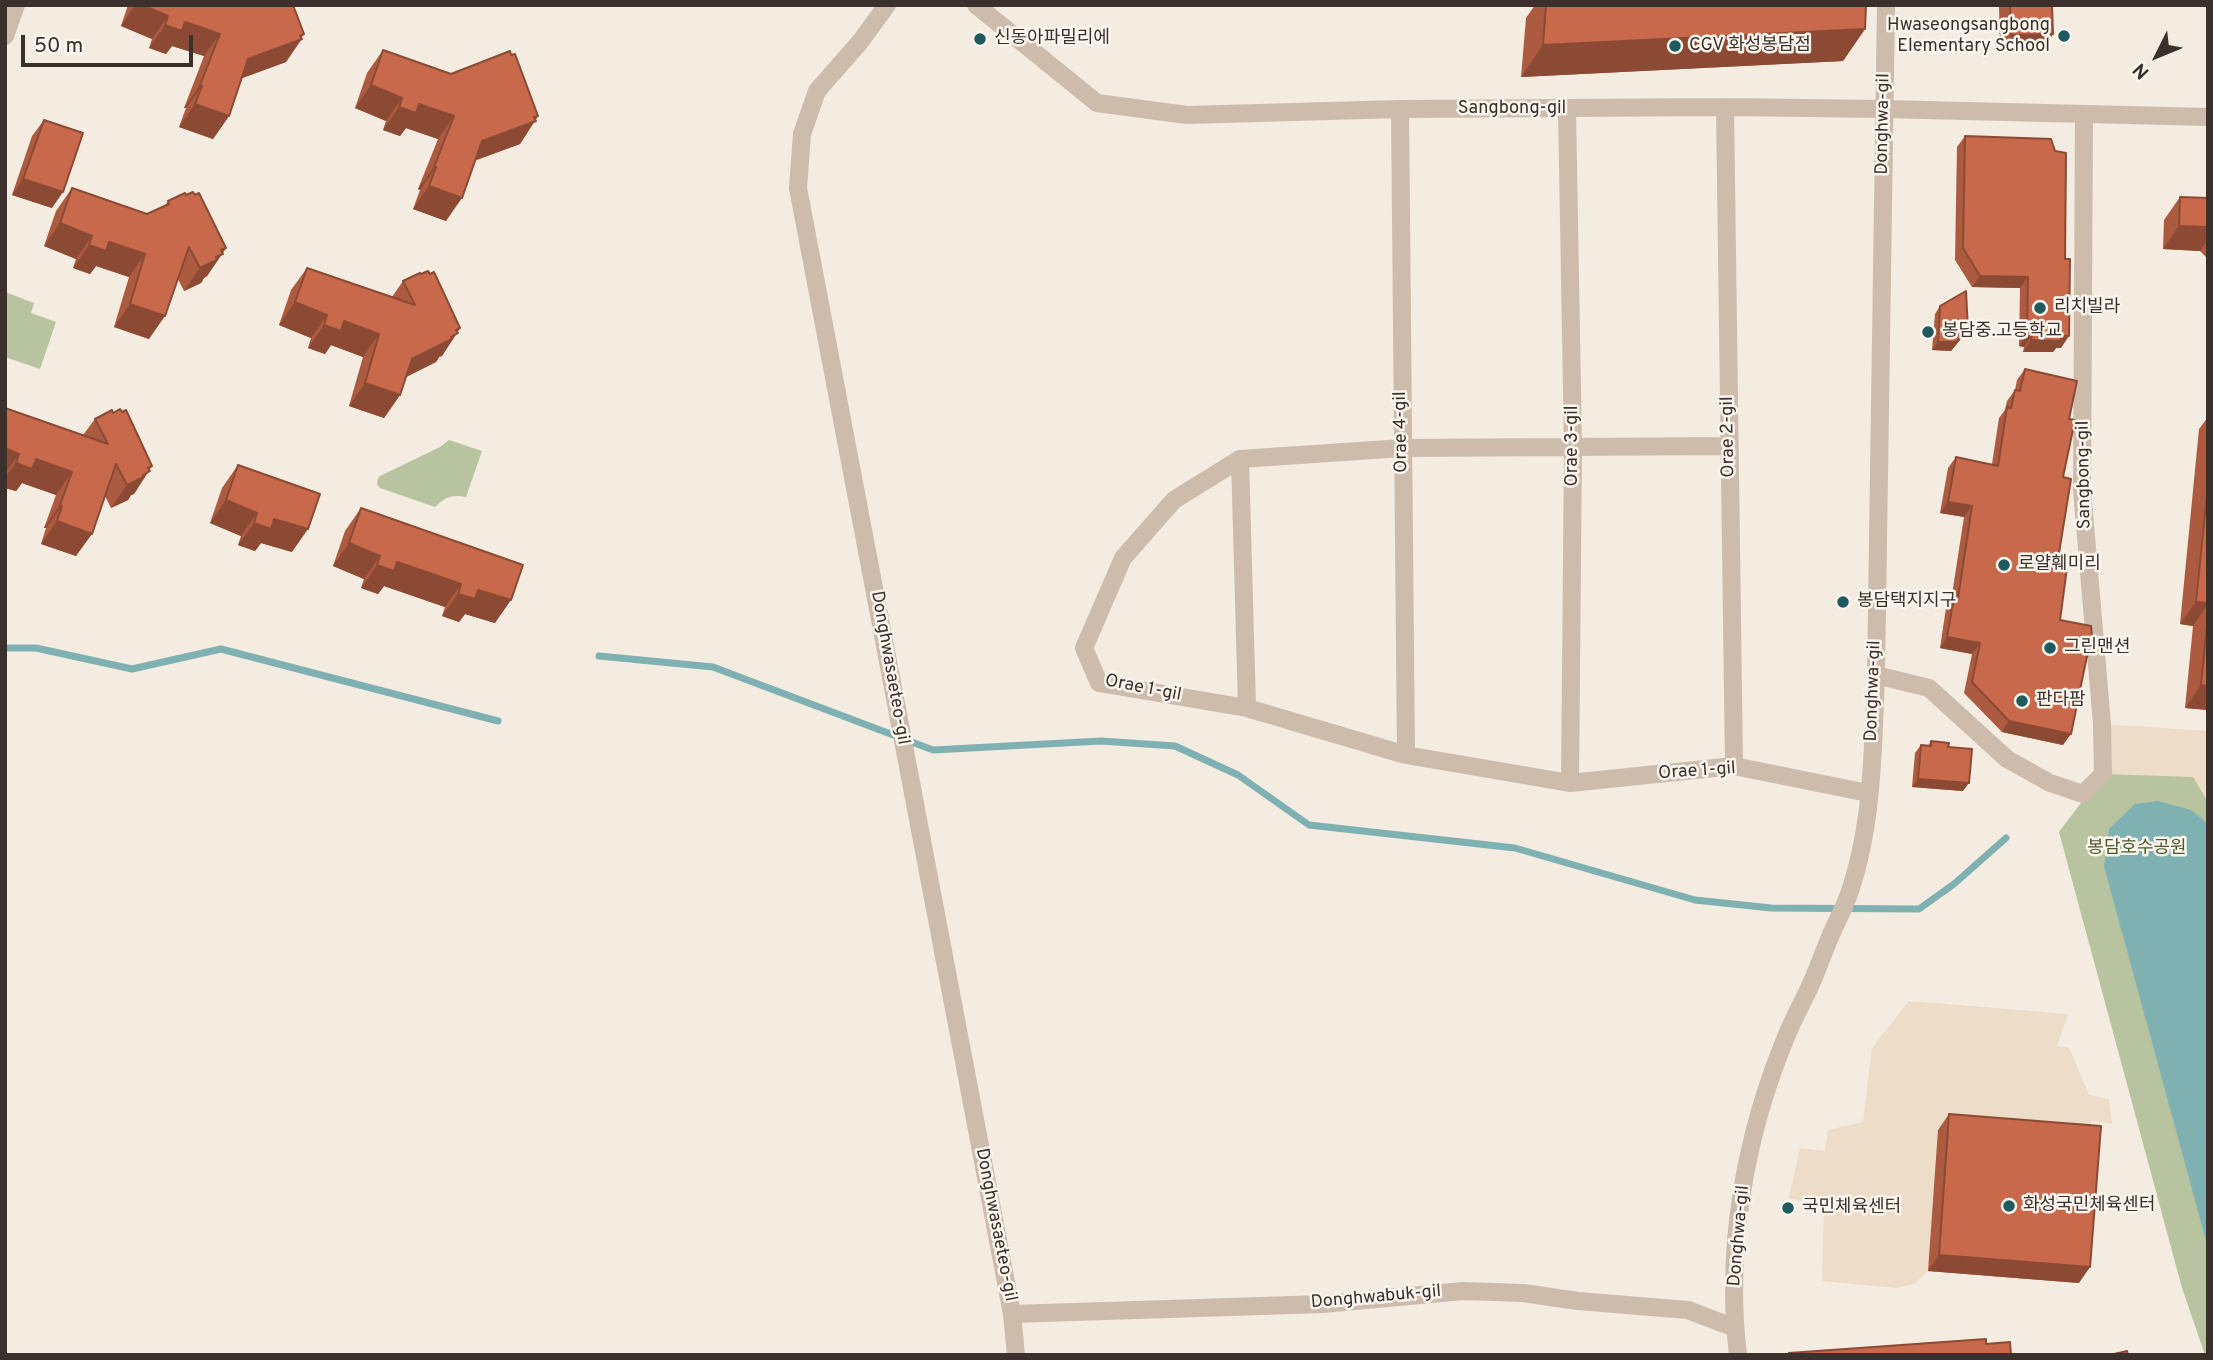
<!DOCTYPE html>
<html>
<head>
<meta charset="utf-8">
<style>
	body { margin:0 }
	#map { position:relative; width:2213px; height:1360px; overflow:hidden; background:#f4ebe1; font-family:Overpass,sans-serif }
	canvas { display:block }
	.frame { position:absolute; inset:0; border:7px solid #3b302b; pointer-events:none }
	.north { position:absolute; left:2122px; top:21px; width:70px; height:70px; -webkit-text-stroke:5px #fbf5ee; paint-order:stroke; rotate:227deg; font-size:19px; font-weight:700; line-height:28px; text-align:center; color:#3b302b }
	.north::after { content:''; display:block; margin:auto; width:24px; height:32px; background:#3b302b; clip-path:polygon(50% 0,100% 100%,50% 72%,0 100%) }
	.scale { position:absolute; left:21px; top:35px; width:172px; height:32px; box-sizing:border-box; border:4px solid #3b302b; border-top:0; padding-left:9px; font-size:21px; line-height:24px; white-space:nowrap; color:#3b302b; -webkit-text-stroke:5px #fbf5ee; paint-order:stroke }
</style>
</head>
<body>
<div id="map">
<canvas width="2213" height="1360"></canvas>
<div class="frame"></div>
<div class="north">N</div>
<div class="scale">50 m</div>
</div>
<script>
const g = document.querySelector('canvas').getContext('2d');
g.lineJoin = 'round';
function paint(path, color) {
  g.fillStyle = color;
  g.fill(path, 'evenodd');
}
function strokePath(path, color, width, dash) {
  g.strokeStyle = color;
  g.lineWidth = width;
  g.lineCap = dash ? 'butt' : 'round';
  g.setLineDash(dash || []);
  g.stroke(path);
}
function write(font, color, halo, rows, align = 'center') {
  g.font = font + ' Overpass,"Noto Sans KR",sans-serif';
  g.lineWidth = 5;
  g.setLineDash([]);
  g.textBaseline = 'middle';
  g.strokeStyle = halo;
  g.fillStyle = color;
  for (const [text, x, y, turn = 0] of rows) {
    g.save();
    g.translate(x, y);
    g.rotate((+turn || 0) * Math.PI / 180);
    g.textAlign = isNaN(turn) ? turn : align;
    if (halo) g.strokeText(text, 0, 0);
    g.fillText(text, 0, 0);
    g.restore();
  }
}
const green = new Path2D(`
	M 5,292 L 34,303 L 31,313 L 56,322 L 40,369 L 5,357 Z
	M 449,440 L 482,451 L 466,497 C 452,494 445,497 435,507 L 380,488 L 377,484 L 378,478 L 380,476 L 440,447 Z
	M 2208,731 L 2208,1355 L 2205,1355 L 2182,1288 L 2059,832 L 2103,774 Z`);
const plaza = new Path2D(`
	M 2102,724 L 2208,731 L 2208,802 L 2193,777 L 2103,774 Z
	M 1909,1001 L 2068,1014 L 2057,1046 L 2069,1048 L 2089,1095 L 2109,1099 L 2112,1124 L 2091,1121 L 2090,1141 L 1939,1130 L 1928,1271 L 1914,1284 L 1896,1288 L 1822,1281 L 1824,1207 L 1789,1198 L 1800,1148 L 1825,1151 L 1828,1130 L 1863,1122 L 1872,1048 Z`);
const water = new Path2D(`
	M 2158,801 L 2191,810 L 2208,824 L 2208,1248 L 2104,866 L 2109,829 L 2135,804 Z`);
const stream = new Path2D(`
	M 5,648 L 36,648 L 132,669 L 221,649 L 498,721
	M 599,656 L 713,667 L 933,750 L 1101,741 L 1175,746 L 1238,775 L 1309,825 L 1515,848 L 1695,900 L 1771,908 L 1919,909 L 1954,884 L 2006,838`);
const minor = new Path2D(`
	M 887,5 L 860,42 L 817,91 L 802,134 L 798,188 L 1012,1314 L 1016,1355
	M 976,5 L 1097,103 L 1187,115 L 1400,109 L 1725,107 L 1884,109
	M 5,36 L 16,5
	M 1725,107 L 1734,766
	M 1400,109 L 1406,755
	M 1567,109 L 1573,447 L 1570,783
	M 1729,446 L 1403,448 L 1240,459 L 1174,500 L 1123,558 L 1084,648 L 1099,683 L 1247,708 L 1406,755 L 1570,783 L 1734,766 L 1868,793
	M 1240,459 L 1247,708
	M 1876,675 L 1929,688 L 2007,759 L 2050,783 L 2083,794 L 2103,774 L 2102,724 L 2082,490 L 2084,114
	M 1012,1314 L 1323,1304 L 1463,1291 L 1523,1293 L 1578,1301 L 1688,1310 L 1735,1328`);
const tertiary = new Path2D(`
	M 1884,109 L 2208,117
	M 1738,1355 C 1725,1248 1745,1136 1786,1037 C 1793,1019 1803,1002 1811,984 C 1819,966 1825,948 1833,930 C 1839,917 1846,904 1850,891 C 1873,823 1873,746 1876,675 L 1886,5`);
const wall = new Path2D(`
	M 128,5 L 293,5 L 302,39 L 286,62 L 241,78 L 229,116 L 213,139 L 179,127 L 186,108 L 184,108 L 204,56 L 172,46 L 166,54 L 149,48 L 152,39 L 121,26 Z
	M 1535,5 L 1866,5 L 1865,29 L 1843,61 L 1521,77 L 1526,18 Z
	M 1999,5 L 2052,5 L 2053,34 L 2042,50 L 2000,51 Z
	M 383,50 L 538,116 L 520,144 L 475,160 L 446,221 L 413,209 L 420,190 L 418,189 L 438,139 L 406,128 L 400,136 L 383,130 L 386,121 L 355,108 L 367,73 Z
	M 44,120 L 52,208 L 12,195 L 32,136 Z
	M 1965,136 L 2061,348 L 2056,348 L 2053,352 L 2023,352 L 2024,347 L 2019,346 L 2020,288 L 1972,287 L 1955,260 L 1957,147 Z
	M 72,188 L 147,214 L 165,206 L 168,201 L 226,248 L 207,276 L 204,278 L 201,283 L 184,291 L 178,279 L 149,339 L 114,327 L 129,277 L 96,266 L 90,274 L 73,268 L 76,259 L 44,246 L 56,211 Z
	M 2180,197 L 2208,198 L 2208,259 L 2200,251 L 2163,249 L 2164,220 Z
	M 307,268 L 392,297 L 403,281 L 460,328 L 442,356 L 439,357 L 436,362 L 406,377 L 400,395 L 384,418 L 349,406 L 363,357 L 331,345 L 325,354 L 308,348 L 311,338 L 279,325 L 291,290 Z
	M 1940,306 L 1968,330 L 1951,351 L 1932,350 L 1935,314 Z
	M 2025,369 L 2069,419 L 2063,477 L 2058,559 L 2060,620 L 2091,652 L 2087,659 L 2063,745 L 2002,732 L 1964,693 L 1972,654 L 1940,648 L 1946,608 L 1951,601 L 1964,517 L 1940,513 L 1948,468 L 1956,457 L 1992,464 L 1999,418 L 2005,410 L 2007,401 L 2015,390 L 2017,380 Z
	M 5,408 L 83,435 L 95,419 L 149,470 L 134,494 L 131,495 L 128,500 L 111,508 L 105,496 L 76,556 L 41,544 L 46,528 L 44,528 L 56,495 L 22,483 L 16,491 L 5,488 Z
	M 2208,417 L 2208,710 L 2185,708 L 2193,626 L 2180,624 L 2199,429 Z
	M 238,465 L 292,552 L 261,543 L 255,551 L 238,545 L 241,536 L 210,523 L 222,488 Z
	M 361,508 L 523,565 L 495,623 L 465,614 L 459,622 L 442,616 L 445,607 L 384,586 L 378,594 L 361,588 L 364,579 L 333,566 L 345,531 Z
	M 1931,741 L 1948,747 L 1963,791 L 1912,787 L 1915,753 L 1921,745 L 1928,746 Z
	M 1949,1114 L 2079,1283 L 1928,1271 L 1938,1130 Z`);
const shadedWall = new Path2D(`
	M 135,5 L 142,5 L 168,16 L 152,39 L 121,26 Z
	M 2082,5 L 2130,5 L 2129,6 L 2081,7 Z
	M 185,22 L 220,34 L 204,56 L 172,46 L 166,54 L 149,48 L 165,25 Z
	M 1865,29 L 1843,61 L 1521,77 L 1543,45 Z
	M 304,34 L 286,62 L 232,82 L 248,59 Z
	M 2053,34 L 2042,50 L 2000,51 L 2011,35 Z
	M 200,85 L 202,86 L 186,108 L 184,108 Z
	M 371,85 L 402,98 L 386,121 L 355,108 Z
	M 195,104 L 229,116 L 213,139 L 179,127 Z
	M 419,104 L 454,116 L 438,139 L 406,128 L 400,136 L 383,130 L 399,107 Z
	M 538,116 L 520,144 L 466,164 L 482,141 Z
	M 434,167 L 436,167 L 420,190 L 418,189 Z
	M 23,179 L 63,192 L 52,208 L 12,195 Z
	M 429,186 L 462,198 L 446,221 L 413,209 Z
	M 60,223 L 92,236 L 76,259 L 44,246 Z
	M 2179,226 L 2208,227 L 2208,240 L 2200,251 L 2163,249 Z
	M 109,242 L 145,254 L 129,277 L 96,266 L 90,274 L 73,268 L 89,245 Z
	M 226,248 L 207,276 L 204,278 L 201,283 L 184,291 L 200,268 Z
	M 1980,276 L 2028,277 L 2020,288 L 1972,287 Z
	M 295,302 L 327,315 L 311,338 L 279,325 Z
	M 130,304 L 165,316 L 149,339 L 114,327 Z
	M 344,321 L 379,334 L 363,357 L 331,345 L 325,354 L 308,348 L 324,325 Z
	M 460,328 L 442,356 L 439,357 L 436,362 L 396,382 L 412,359 Z
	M 1968,330 L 1951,351 L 1932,350 L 1938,342 Z
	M 2027,335 L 2032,335 L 2024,347 L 2019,346 Z
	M 2061,336 L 2069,336 L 2061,348 L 2056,348 L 2053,352 L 2023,352 L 2031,340 Z
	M 365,383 L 400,395 L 384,418 L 349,406 Z
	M 5,448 L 19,454 L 5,473 Z
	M 36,459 L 72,472 L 56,495 L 22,483 L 16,491 L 5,488 L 5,477 L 16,463 Z
	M 152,466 L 134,494 L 131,495 L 128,500 L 111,508 L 127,485 L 148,468 Z
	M 226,500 L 257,513 L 241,536 L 210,523 Z
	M 1948,502 L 1972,506 L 1964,517 L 1940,513 Z
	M 60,505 L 62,506 L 46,528 L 44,528 Z
	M 274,519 L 308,529 L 292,552 L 261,543 L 255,551 L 238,545 L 254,523 Z
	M 57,521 L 92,534 L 76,556 L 41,544 Z
	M 349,543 L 380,556 L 364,579 L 333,566 Z
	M 397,562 L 461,584 L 445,607 L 384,586 L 378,594 L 361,588 L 377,565 Z
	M 478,590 L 511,600 L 495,623 L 465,614 L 459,622 L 442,616 L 458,594 Z
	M 2196,602 L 2208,603 L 2208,604 L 2193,626 L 2180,624 Z
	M 1947,637 L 1980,643 L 1972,654 L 1940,648 Z
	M 2201,685 L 2208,686 L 2208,710 L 2185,708 Z
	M 2009,721 L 2071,734 L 2063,745 L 2002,732 Z
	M 1918,779 L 1969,783 L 1963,791 L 1912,787 Z
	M 1939,1255 L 2090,1267 L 2079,1283 L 1928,1271 Z`);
const building = new Path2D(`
	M 142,5 L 293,5 L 304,34 L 300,36 L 302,39 L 248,59 L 229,116 L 195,104 L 202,86 L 200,85 L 220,34 L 185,22 L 182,31 L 165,25 L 168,16 Z
	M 1546,5 L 1866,5 L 1865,29 L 1543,45 Z
	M 2010,5 L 2052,5 L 2053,34 L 2011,35 Z
	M 383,50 L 451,74 L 510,51 L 511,55 L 515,54 L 538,116 L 534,117 L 536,121 L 482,141 L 462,198 L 429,186 L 436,167 L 434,167 L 454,116 L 419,104 L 416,113 L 399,107 L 402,98 L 371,85 Z
	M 44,120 L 83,133 L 63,192 L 23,179 Z
	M 1965,136 L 2051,139 L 2055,151 L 2066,153 L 2065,259 L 2070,259 L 2069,336 L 2061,336 L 2061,341 L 2031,340 L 2032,335 L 2027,335 L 2028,277 L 1980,276 L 1963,248 Z
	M 72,188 L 147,214 L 169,204 L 168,201 L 185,193 L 186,195 L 193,192 L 195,195 L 199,193 L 226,248 L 221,250 L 223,254 L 216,257 L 217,260 L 200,268 L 189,247 L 165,316 L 130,304 L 145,254 L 109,242 L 106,251 L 89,245 L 92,236 L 60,223 Z
	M 2180,197 L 2208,198 L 2208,227 L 2179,226 Z
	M 307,268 L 415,305 L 403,281 L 420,273 L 421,274 L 428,271 L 430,274 L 434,272 L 460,328 L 456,330 L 458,333 L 451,337 L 452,339 L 412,359 L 400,395 L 365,383 L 379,334 L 344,321 L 341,331 L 324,325 L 327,315 L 295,302 Z
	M 1966,291 L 1968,330 L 1956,342 L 1938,342 L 1940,306 Z
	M 2025,369 L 2077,381 L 2069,419 L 2075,420 L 2063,477 L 2071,479 L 2058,559 L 2068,560 L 2060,620 L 2091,626 L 2093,645 L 2091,652 L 2088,651 L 2071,734 L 2009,721 L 1972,682 L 1980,643 L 1947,637 L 1954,597 L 1958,598 L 1972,506 L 1948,502 L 1956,457 L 1998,466 L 2007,407 L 2011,408 L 2015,390 L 2020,391 Z
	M 5,408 L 108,444 L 95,419 L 112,410 L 113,413 L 120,409 L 122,412 L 126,410 L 152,466 L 148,468 L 150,471 L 143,475 L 144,477 L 127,485 L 116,464 L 92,534 L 57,521 L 62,506 L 60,505 L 72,472 L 36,459 L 32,469 L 16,463 L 19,454 L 5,448 Z
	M 238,465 L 320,494 L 308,529 L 274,519 L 271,529 L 254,523 L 257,513 L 226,500 Z
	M 2208,484 L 2208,603 L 2196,602 Z
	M 361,508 L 523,565 L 511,600 L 478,590 L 475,599 L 458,594 L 461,584 L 397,562 L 394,571 L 377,565 L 380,556 L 349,543 Z
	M 2208,615 L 2208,686 L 2201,685 Z
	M 1931,741 L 1949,743 L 1948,747 L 1972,749 L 1969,783 L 1918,779 L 1921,745 L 1931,746 Z
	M 1949,1114 L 2101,1126 L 2090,1267 L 1939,1255 Z
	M 1986,1339 L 1986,1344 L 2010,1342 L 2011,1355 L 1789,1355 L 1789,1353 Z
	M 2127,1351 L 2128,1355 L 2110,1355 Z`);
const markers = [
	[2064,36,7,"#1f5a5e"],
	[980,39,7,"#1f5a5e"],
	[1675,46,7,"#1f5a5e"],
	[2040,308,7,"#1f5a5e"],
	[1928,332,7,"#1f5a5e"],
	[2004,565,7,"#1f5a5e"],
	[1843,602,7,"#1f5a5e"],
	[2050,648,7,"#1f5a5e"],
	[2022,701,7,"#1f5a5e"],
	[2009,1206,7,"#1f5a5e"],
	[1788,1208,7,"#1f5a5e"]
];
const poiNames = [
	["Hwaseongsangbong",2050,26,"right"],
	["Elementary School",2050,47,"right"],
	["신동아파밀리에",994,39],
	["CGV 화성봉담점",1689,46],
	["리치빌라",2054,308],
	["봉담중.고등학교",1942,332],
	["로얄훼미리",2018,565],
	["봉담택지지구",1857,602],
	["그린맨션",2064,648],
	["판다팜",2036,701],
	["화성국민체육센터",2023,1206],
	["국민체육센터",1802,1208]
];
const streetNames = [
	["Sangbong-gil",1512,109],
	["Donghwa-gil",1884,124,-89],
	["Orae 4-gil",1402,432,-91],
	["Orae 2-gil",1729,437,-91],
	["Orae 3-gil",1573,446,-90],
	["Sangbong-gil",2085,475,-91],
	["Donghwasaeteo-gil",889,668,80],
	["Orae 1-gil",1143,689,11],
	["Donghwa-gil",1874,691,-88],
	["Orae 1-gil",1697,772,-4],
	["Donghwasaeteo-gil",995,1225,79],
	["Donghwa-gil",1740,1236,-85],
	["Donghwabuk-gil",1376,1298,-5]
];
const parkNames = [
	["봉담호수공원",2137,849]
];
paint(green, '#b8c4a0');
paint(plaza, '#ecdcc8');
paint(water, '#7fb0b2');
strokePath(stream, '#7fb0b2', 7);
strokePath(minor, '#cdbbac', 18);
strokePath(tertiary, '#cdbbac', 18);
paint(wall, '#ac5a40');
paint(shadedWall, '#8c4a34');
paint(building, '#c8694b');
strokePath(building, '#8c4a34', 2);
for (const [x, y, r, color] of markers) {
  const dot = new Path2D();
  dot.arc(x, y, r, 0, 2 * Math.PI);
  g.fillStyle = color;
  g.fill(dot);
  strokePath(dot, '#fbf5ee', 2.5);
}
write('18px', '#3b302b', '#fbf5ee', poiNames, 'left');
write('18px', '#3b302b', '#fbf5ee', streetNames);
write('18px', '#4a5a2e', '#fbf5ee', parkNames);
</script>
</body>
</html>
